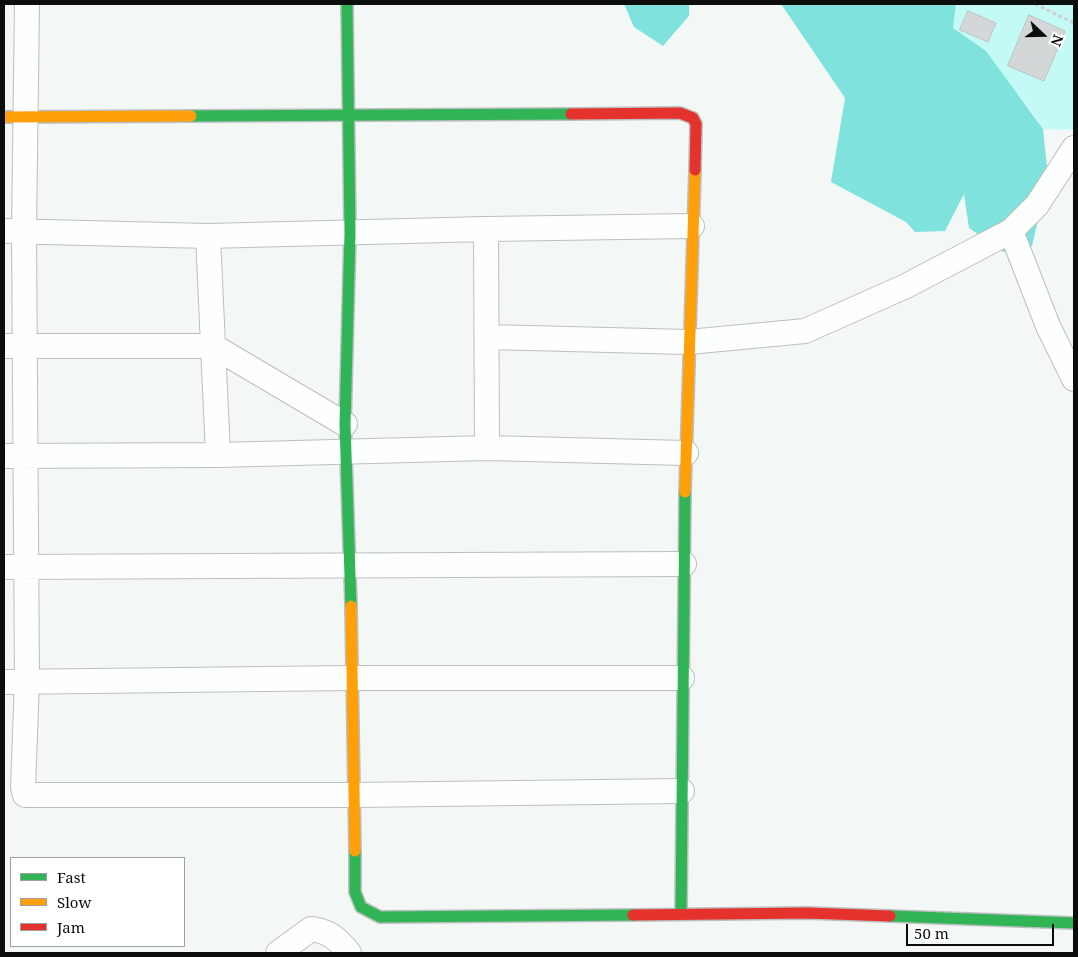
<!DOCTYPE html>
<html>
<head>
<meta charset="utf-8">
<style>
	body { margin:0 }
	#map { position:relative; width:1078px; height:957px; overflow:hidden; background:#f3f8f7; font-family:"Noto Serif",serif }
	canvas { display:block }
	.frame { position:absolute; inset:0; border:5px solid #0c0e0e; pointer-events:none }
	.legend { position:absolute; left:10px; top:857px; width:175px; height:90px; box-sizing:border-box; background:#fff; border:1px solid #9e9f9f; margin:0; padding:6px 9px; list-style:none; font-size:15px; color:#0c0e0e }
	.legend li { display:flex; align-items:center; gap:10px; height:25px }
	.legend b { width:25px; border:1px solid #9e9f9f }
	.north { position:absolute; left:1018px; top:10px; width:50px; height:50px; -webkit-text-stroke:4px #fff; paint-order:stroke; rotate:111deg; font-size:14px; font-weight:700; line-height:20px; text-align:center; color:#0c0e0e }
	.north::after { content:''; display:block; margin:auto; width:18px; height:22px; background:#0c0e0e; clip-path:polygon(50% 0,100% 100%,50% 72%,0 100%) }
	.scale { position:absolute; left:906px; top:924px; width:148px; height:22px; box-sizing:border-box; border:2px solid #0c0e0e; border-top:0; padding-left:6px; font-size:15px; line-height:18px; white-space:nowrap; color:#0c0e0e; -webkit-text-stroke:4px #fff; paint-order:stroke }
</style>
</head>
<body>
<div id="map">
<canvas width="1078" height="957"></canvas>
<div class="frame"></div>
<ul class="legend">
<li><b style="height:6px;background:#30b455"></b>Fast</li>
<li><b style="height:6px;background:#ff9f0a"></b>Slow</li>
<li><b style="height:6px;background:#e5322d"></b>Jam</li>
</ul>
<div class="north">N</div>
<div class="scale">50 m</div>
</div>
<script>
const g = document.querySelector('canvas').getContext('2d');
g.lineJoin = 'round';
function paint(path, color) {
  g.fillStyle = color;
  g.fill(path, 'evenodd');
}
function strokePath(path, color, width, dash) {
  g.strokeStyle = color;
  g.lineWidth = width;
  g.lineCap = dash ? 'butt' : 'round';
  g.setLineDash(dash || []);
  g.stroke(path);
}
const green = new Path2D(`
	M 956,4 L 1074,4 L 1074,130 L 1043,129 L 1024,101 L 953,28 Z`);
const forest = new Path2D(`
	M 624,4 L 689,4 L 689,16 L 663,46 L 634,27 Z
	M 781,4 L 956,4 L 953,28 L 986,51 L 1043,129 L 1048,177 L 1032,246 L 1004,252 L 969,228 L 964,194 L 945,231 L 915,232 L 906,222 L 831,182 L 845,98 Z`);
const building = new Path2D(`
	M 968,11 L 996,23 L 988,42 L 960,30 Z
	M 1029,15 L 1065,31 L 1044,81 L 1008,66 Z`);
const path = new Path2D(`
	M 1035,4 L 1074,23`);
const street = new Path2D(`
	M 27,4 L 24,231 L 27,681 L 23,787 L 25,795 L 353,795 L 682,791
	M 486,229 L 487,448
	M 4,231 L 208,236 L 486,229 L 692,226
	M 1011,231 L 1048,326 L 1074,379
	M 208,236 L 218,455
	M 487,337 L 689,342 L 805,331 L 906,286 L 1011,231 L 1037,205 L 1074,148
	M 4,346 L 213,346 L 345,424
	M 4,456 L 218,455 L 487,448 L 686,453
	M 4,567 L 684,564
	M 4,682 L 352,678 L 682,678
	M 278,953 L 311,929 C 329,931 338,939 349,953`);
const fast = new Path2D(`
	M 347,4 L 350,233 L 345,424 L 351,606
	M 191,116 L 571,114
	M 355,851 L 355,892 L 361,907 L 380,917 L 633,915
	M 681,914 L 685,492
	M 890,916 L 1074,923`);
const slow = new Path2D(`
	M 4,117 L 191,116
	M 685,492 L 695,170
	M 351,606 L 355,851`);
const jam = new Path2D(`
	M 571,114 L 680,113 L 693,118 L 696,124 L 695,170
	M 633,915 L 807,913 L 890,916`);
paint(green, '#c3faf5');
paint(forest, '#80e2dc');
paint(building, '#d4d7d7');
strokePath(building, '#bfc2c2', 1);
strokePath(street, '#bcbfbf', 26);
strokePath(fast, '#bcbfbf', 14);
strokePath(slow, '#bcbfbf', 14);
strokePath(jam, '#bcbfbf', 14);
strokePath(path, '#ced0d0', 3, [4, 2.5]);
strokePath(street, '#fdfefe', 24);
strokePath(fast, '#30b455', 11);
strokePath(slow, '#ff9f0a', 11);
strokePath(jam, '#e5322d', 11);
</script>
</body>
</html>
